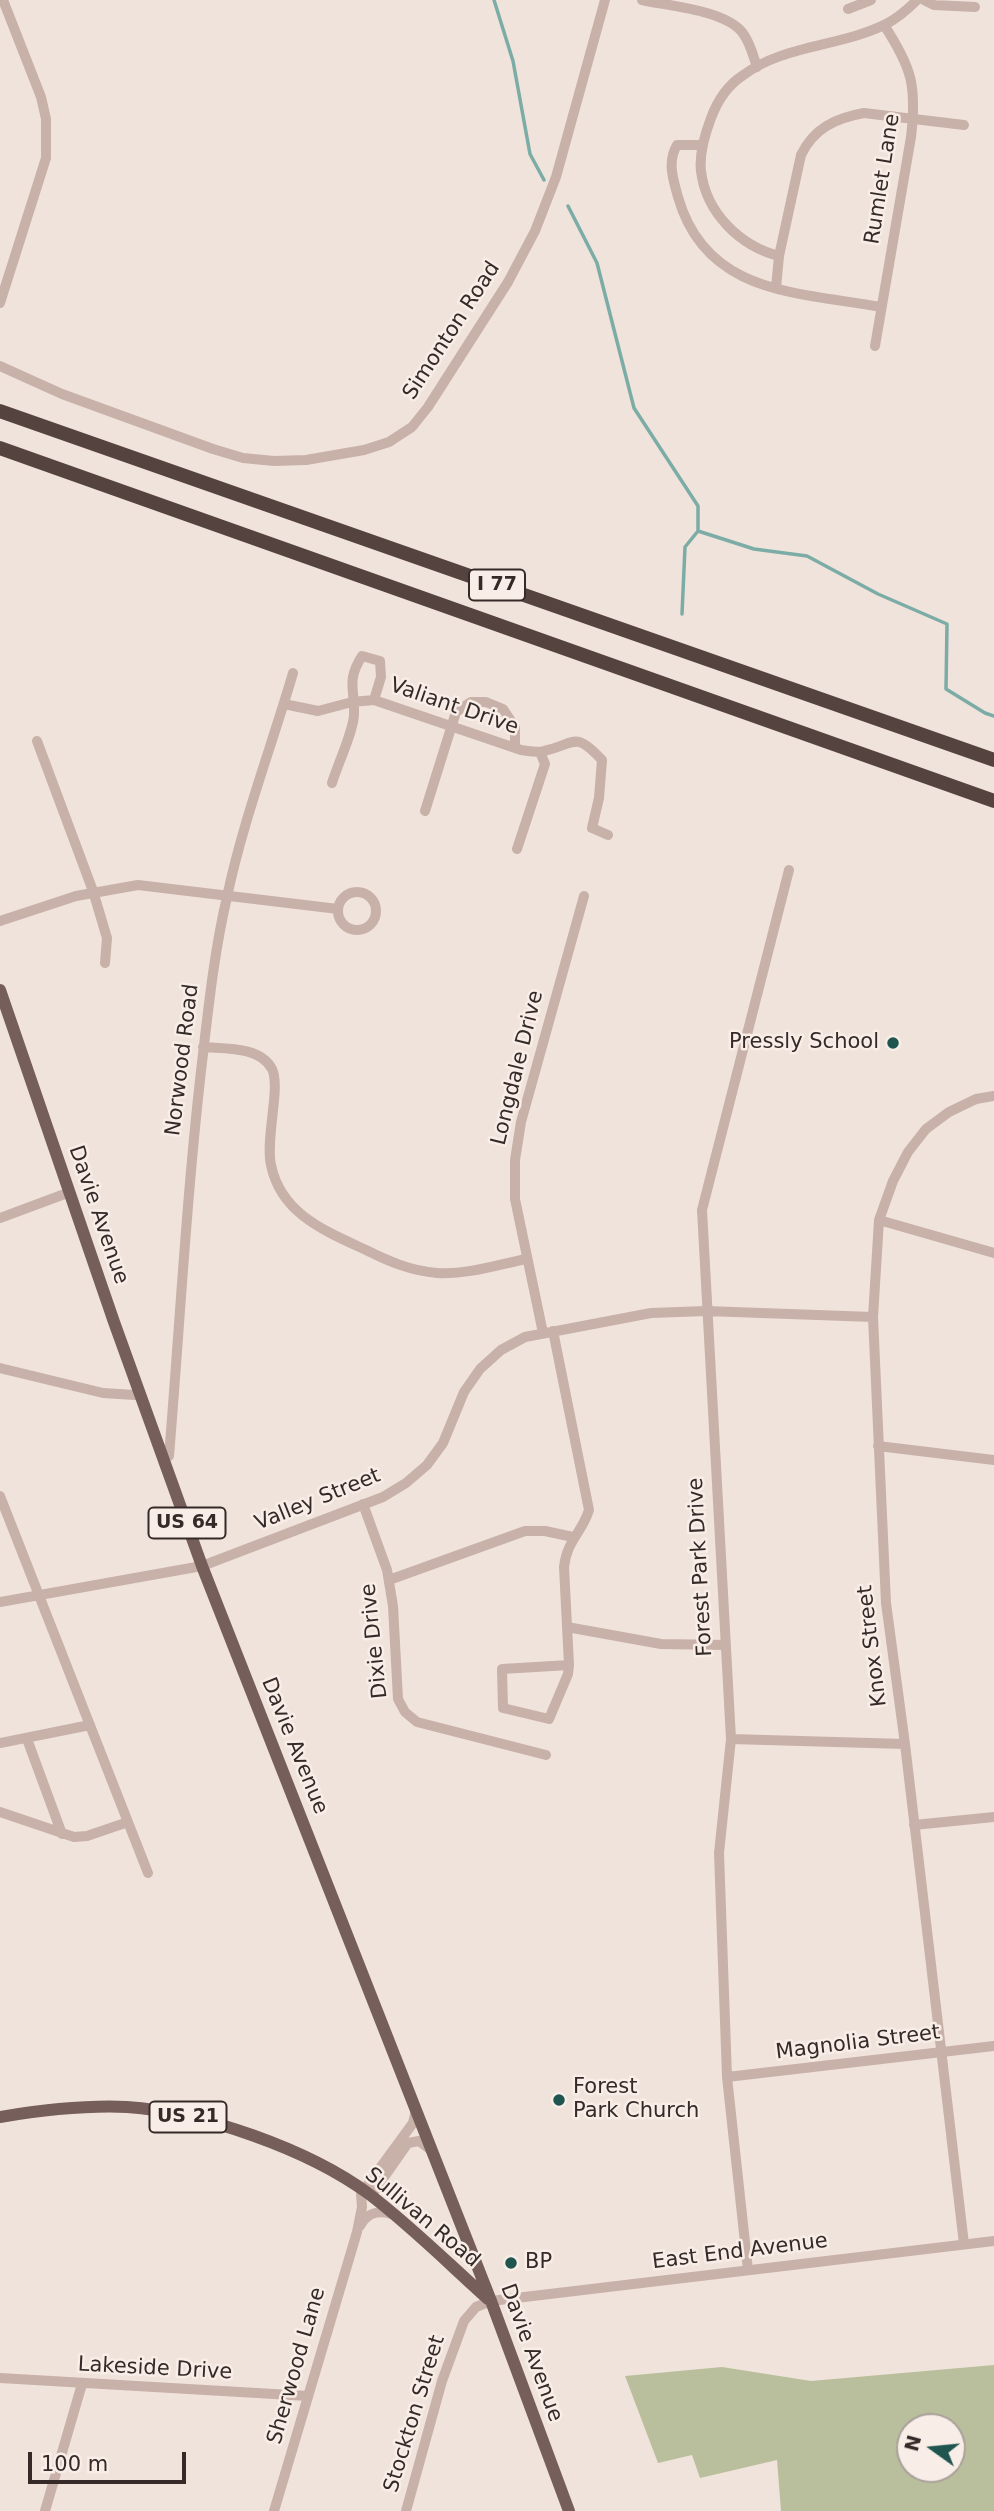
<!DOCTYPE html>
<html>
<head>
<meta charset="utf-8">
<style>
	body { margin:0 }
	#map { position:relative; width:994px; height:2511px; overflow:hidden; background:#f0e3db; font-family:"DejaVu Sans",sans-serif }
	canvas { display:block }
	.north { position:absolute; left:896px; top:2413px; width:70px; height:70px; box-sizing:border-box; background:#f8eee7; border:2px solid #aaa09b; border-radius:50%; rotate:285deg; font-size:19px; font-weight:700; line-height:28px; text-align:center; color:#352a28 }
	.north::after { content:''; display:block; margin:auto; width:24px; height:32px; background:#1f544f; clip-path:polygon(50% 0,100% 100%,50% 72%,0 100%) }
	.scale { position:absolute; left:28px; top:2452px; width:158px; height:32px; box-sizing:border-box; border:4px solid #352a28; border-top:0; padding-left:9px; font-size:21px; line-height:24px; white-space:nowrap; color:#352a28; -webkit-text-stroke:5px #f8eee7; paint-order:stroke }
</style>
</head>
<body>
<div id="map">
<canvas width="994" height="2511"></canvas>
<div class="north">N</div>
<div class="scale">100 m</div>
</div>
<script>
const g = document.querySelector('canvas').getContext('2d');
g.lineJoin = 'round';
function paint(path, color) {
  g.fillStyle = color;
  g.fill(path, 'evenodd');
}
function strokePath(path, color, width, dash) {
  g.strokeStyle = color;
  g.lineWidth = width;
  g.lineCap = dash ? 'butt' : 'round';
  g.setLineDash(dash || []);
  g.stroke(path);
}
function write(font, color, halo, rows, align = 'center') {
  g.font = font + ' "DejaVu Sans",sans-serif';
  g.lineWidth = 5;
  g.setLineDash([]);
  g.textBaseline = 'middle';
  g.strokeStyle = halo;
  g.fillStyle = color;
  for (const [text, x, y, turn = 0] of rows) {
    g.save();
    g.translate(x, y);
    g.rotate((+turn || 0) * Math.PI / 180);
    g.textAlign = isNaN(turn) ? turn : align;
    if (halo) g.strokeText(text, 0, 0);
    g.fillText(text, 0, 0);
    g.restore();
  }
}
const green = new Path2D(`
	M 994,2365 L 994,2511 L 781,2511 L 777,2460 L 700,2478 L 692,2455 L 658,2463 L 625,2376 L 722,2367 L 811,2381 ZM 910,2427 L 952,2427 L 952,2469 L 910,2469 Z`);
const stream = new Path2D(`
	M 494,0 L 513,61 L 530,154 L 544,180
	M 568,206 L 597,263 L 634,408 L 698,506 L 698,531 L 754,549 L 807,556 L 878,594 L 947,624 L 946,689 L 985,713 L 994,716
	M 682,614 L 685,547 L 698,531`);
const minor = new Path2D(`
	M 642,0 C 669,6 724,10 742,32 C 750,42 753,55 757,67
	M 924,0 L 934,5 L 975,7
	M 848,9 L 871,0
	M 703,145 L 677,145 C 667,162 673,179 678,197 C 706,295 798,292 881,307
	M 779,256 C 740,246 706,213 701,171 C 699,154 705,134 711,118 C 717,102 727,86 742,76 C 784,44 842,47 888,23 C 899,17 908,9 917,0
	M 776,288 L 779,256 L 801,155 C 814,128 836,118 864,113 L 964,125
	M 0,303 L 46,158 L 46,119 L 41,97 L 3,0
	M 875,346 L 911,137 C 917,86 912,68 884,25
	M 0,366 L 62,394 L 213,449 L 243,458 L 274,461 L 306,460 L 364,450 L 389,442 L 412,427 L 428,407 L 508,282 L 535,231 L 556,177 L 605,0
	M 284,704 L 318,711 L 352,702 L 374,700 L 521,750 C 529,751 537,753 544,751 C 576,744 574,730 602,760 L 599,798 L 592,828 L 608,835
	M 37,741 L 93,891 L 107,938 L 105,963
	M 332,783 C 337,766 354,730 354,714 C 355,689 346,681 362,656 L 380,661 L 381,677 L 374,700
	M 425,811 L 456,712 L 471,702 L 486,702 L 503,709 L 515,727 L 515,748
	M 517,849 L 545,764 L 540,752
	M338 911a19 19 0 1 1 38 0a19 19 0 1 1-38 0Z
	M 0,921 L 76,896 L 138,885 L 338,909
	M 203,1047 C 225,1049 260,1046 272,1069 C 281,1087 265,1139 271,1165 C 281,1214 325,1231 366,1250 C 388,1261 411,1271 437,1273 C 466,1275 497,1265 526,1259
	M 0,1218 L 70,1192
	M 879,1220 L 994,1253
	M 553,1331 L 589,1510 C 582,1533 567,1540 564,1567 L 569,1665 L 568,1674 L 549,1719 L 503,1708 L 502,1669 L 569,1665
	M 543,1333 L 515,1199 L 515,1160 L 521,1122 L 584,896
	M 0,1368 L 103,1393 L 135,1395 L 139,1393
	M 878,1446 L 994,1460
	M 164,1458 L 169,1456 C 180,1322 187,1188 203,1054 C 209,1002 215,948 227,897 C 243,821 271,748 293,673
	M 0,1496 L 148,1873
	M 363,1504 L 387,1570 L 393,1606 L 398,1699 L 405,1712 L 417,1722 L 546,1755
	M 389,1580 L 525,1531 L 545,1531 L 573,1537
	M 0,1602 L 202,1566 L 383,1497 L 406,1483 L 427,1465 L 443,1443 L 464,1392 L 480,1369 L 501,1350 L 525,1337 L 651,1313 L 706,1311 L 873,1317
	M 567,1627 L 661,1644 L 725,1645
	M 27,1739 L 62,1834
	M 731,1739 L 905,1744
	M 0,1743 L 90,1725
	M 0,1812 L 74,1837 L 87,1836 L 128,1822
	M 914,1825 L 994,1817
	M 727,2077 L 994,2046
	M 371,2196 L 408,2143 L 419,2141 L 431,2150
	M 360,2226 C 367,2213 377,2210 391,2214
	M 964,2244 L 905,1744 L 886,1603 L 873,1317 L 879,1220 L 893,1181 L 908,1152 L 926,1129 L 949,1112 L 976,1099 L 994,1096
	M 748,2270 L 727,2077 L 719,1853 L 731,1739 L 702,1210 L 789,870
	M 0,2378 L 308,2396
	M 45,2511 L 82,2384
	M 274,2511 L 357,2232 L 362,2207 L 361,2194 L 413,2123 L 416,2110
	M 406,2511 L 442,2381 L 464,2321 L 476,2307 L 491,2301 L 994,2241`);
const major = new Path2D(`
	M 0,990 L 114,1322 L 202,1566 L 491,2301 L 569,2511
	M 0,2117 C 42,2110 84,2105 127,2107 C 202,2112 308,2149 369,2194 C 411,2226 449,2264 488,2299`);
const highway = new Path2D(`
	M 0,411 L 994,760
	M 0,448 L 994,801`);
const markers = [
	[893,1043,7,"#1f544f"],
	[559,2100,7,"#1f544f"],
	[511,2263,7,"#1f544f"]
];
const shields = [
	[497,585,56],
	[187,1523,77],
	[188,2117,77]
];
const shieldNames = [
	["I 77",497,585],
	["US 64",187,1523],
	["US 21",188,2117]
];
const streetNames = [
	["Rumlet Lane",883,179,-81],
	["Simonton Road",452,331,-57],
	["Valiant Drive",454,707,19],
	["Norwood Road",183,1060,-83],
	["Longdale Drive",518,1068,-76],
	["Davie Avenue",98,1215,71],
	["Valley Street",318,1500,-22],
	["Forest Park Drive",701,1567,-93],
	["Dixie Drive",375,1641,-96],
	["Knox Street",873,1646,-97],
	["Davie Avenue",294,1746,68],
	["Magnolia Street",858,2043,-7],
	["Sullivan Road",422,2218,40],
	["East End Avenue",740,2252,-7],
	["Davie Avenue",531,2353,70],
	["Sherwood Lane",297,2366,-74],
	["Lakeside Drive",155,2369,3],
	["Stockton Street",415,2414,-73]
];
const poiNames = [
	["Pressly School",879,1043,"right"],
	["Forest",573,2088],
	["Park Church",573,2112],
	["BP",525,2263]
];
paint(green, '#b9bf9c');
strokePath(stream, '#7caca6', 3.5);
strokePath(minor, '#c8b1a8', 10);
strokePath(major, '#765f5a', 12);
strokePath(highway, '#55433f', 14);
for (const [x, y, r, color] of markers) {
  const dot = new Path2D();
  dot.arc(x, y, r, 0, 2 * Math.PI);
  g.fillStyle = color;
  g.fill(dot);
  strokePath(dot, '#f8eee7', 2.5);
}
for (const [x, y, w] of shields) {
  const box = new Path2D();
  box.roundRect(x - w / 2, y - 15.5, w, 31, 5);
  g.fillStyle = '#f8eee7';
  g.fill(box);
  strokePath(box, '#352a28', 2);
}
write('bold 19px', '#352a28', null, shieldNames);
write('21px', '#352a28', '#f8eee7', streetNames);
write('21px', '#352a28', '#f8eee7', poiNames, 'left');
</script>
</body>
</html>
